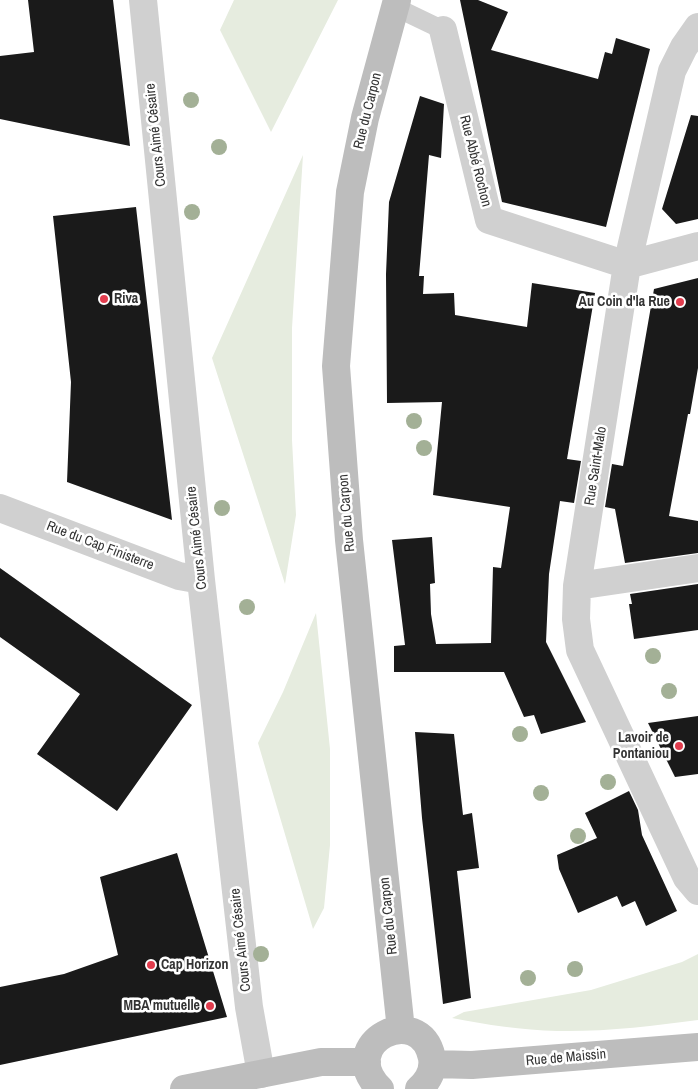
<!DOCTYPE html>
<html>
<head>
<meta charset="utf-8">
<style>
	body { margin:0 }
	canvas { display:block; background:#fff }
</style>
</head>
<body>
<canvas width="698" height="1089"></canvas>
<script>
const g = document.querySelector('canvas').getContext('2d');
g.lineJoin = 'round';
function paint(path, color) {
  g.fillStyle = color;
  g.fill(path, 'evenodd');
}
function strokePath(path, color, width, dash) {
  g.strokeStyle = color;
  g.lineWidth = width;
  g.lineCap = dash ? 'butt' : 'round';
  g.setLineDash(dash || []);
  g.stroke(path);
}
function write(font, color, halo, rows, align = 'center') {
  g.font = font + ' "Archivo Narrow",sans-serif';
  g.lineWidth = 5;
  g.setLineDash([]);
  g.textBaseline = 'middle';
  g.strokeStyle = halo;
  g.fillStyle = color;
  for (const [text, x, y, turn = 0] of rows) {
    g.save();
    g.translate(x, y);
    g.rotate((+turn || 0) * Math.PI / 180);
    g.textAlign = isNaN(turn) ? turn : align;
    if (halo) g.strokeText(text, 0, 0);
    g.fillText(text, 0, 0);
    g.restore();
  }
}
const green = new Path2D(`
	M 234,0 L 338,0 L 271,132 L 220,30 Z
	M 303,155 L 292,328 L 292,440 L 296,515 L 285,584 L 212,358 Z
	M 316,613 L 330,749 L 330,845 L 324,908 L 313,929 L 258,743 L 283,692 Z
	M 698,954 L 698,1020 C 653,1026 603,1032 557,1031 C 522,1030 487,1025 452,1018 L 464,1012 L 591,990 L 682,962 Z`);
const building = new Path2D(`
	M 28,0 L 113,0 L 130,146 L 0,119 L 0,56 L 34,52 Z
	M 460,0 L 478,0 L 508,12 L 491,50 L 598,79 L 605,52 L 612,54 L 616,38 L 650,49 L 606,227 L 502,202 Z
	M 420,96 L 444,104 L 441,158 L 429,155 L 419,276 L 424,276 L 423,294 L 454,293 L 455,315 L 527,327 L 532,283 L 595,293 L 567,459 L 581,461 L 574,503 L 560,501 L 549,574 L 546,642 L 586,722 L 541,734 L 534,715 L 524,717 L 504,672 L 394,672 L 394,646 L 405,645 L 392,540 L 432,537 L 435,583 L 430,584 L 431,614 L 436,644 L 491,643 L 493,567 L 501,568 L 510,507 L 433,495 L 442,402 L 387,403 L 386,274 L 389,202 Z
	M 691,115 L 698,116 L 698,219 L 676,224 L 662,209 Z
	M 136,207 L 172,520 L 67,482 L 71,382 L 53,216 Z
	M 698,278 L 698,368 L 690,414 L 688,414 L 669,516 L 698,521 L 698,553 L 625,563 L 615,509 L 605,507 L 612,464 L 623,466 L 654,289 Z
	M 0,568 L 192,705 L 117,811 L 37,754 L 80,694 L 0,637 Z
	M 698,584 L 698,630 L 634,639 L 629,604 L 632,604 L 630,594 Z
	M 698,716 L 698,774 L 675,777 L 648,723 Z
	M 415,732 L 454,734 L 463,815 L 472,813 L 479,868 L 457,871 L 471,998 L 443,1004 L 422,818 Z
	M 629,791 L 638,810 L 642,835 L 677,911 L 646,926 L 635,901 L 622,907 L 617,896 L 578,913 L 559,869 L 557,855 L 597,838 L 585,813 Z
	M 177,853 L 227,1017 L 0,1065 L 0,987 L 64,974 L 118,955 L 100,877 Z`);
const lane = new Path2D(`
	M 395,7 L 443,30`);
const street = new Path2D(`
	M 143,0 L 201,580 L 249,1007 L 261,1074
	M 698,27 L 684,47 L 672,71 L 627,265 L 577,586 L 576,619 L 580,650 L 687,878 L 698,891
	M 443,30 L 489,220 L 627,265 L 698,246
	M 0,508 L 179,576 L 201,580
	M 577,586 L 698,568`);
const secondary = new Path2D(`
	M 397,0 L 365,118 L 350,192 L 336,366 L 349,540 L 401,1030
	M 433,1064 L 472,1065 L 698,1047
	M 184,1089 L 321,1062 L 367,1062
	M 380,1089 C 334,1043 420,1000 432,1058 C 434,1070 428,1081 419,1089`);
const trees = [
	[191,100],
	[219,147],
	[192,212],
	[414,421],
	[424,448],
	[222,508],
	[247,607],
	[653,656],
	[669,691],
	[520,734],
	[608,782],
	[541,793],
	[578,836],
	[261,954],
	[575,969],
	[528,978]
];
const markers = [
	[104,299,5,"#e23d4e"],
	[680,302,5,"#e23d4e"],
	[679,746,5,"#e23d4e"],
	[151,965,5,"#e23d4e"],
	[210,1006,5,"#e23d4e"]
];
const streetNames = [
	["Rue du Carpon",368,111,-76],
	["Cours Aimé Césaire",156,135,-96],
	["Rue Abbé Rochon",475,161,76],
	["Rue Saint-Malo",596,466,-81],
	["Rue du Carpon",347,513,-95],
	["Cours Aimé Césaire",197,538,-96],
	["Rue du Cap Finisterre",100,546,21],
	["Rue du Carpon",389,916,-96],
	["Cours Aimé Césaire",241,940,-96],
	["Rue de Maissin",566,1058,-5]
];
const poiNames = [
	["Riva",114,299,"left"],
	["Au Coin d'la Rue",670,302],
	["Lavoir de",669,738],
	["Pontaniou",669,754],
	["Cap Horizon",161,965,"left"],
	["MBA mutuelle",200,1006]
];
paint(green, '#e6ecdf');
paint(building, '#1a1a1a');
strokePath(lane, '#d0d0d0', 19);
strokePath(street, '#d0d0d0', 28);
strokePath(secondary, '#bdbdbd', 28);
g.fillStyle = '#a3b096';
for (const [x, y] of trees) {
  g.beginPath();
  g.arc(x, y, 8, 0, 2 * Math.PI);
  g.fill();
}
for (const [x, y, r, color] of markers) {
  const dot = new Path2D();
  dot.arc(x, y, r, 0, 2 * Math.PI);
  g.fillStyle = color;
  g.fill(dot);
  strokePath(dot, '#fff', 2);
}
write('14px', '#333', '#fff', streetNames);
write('bold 14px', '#333', '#fff', poiNames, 'right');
</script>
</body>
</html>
